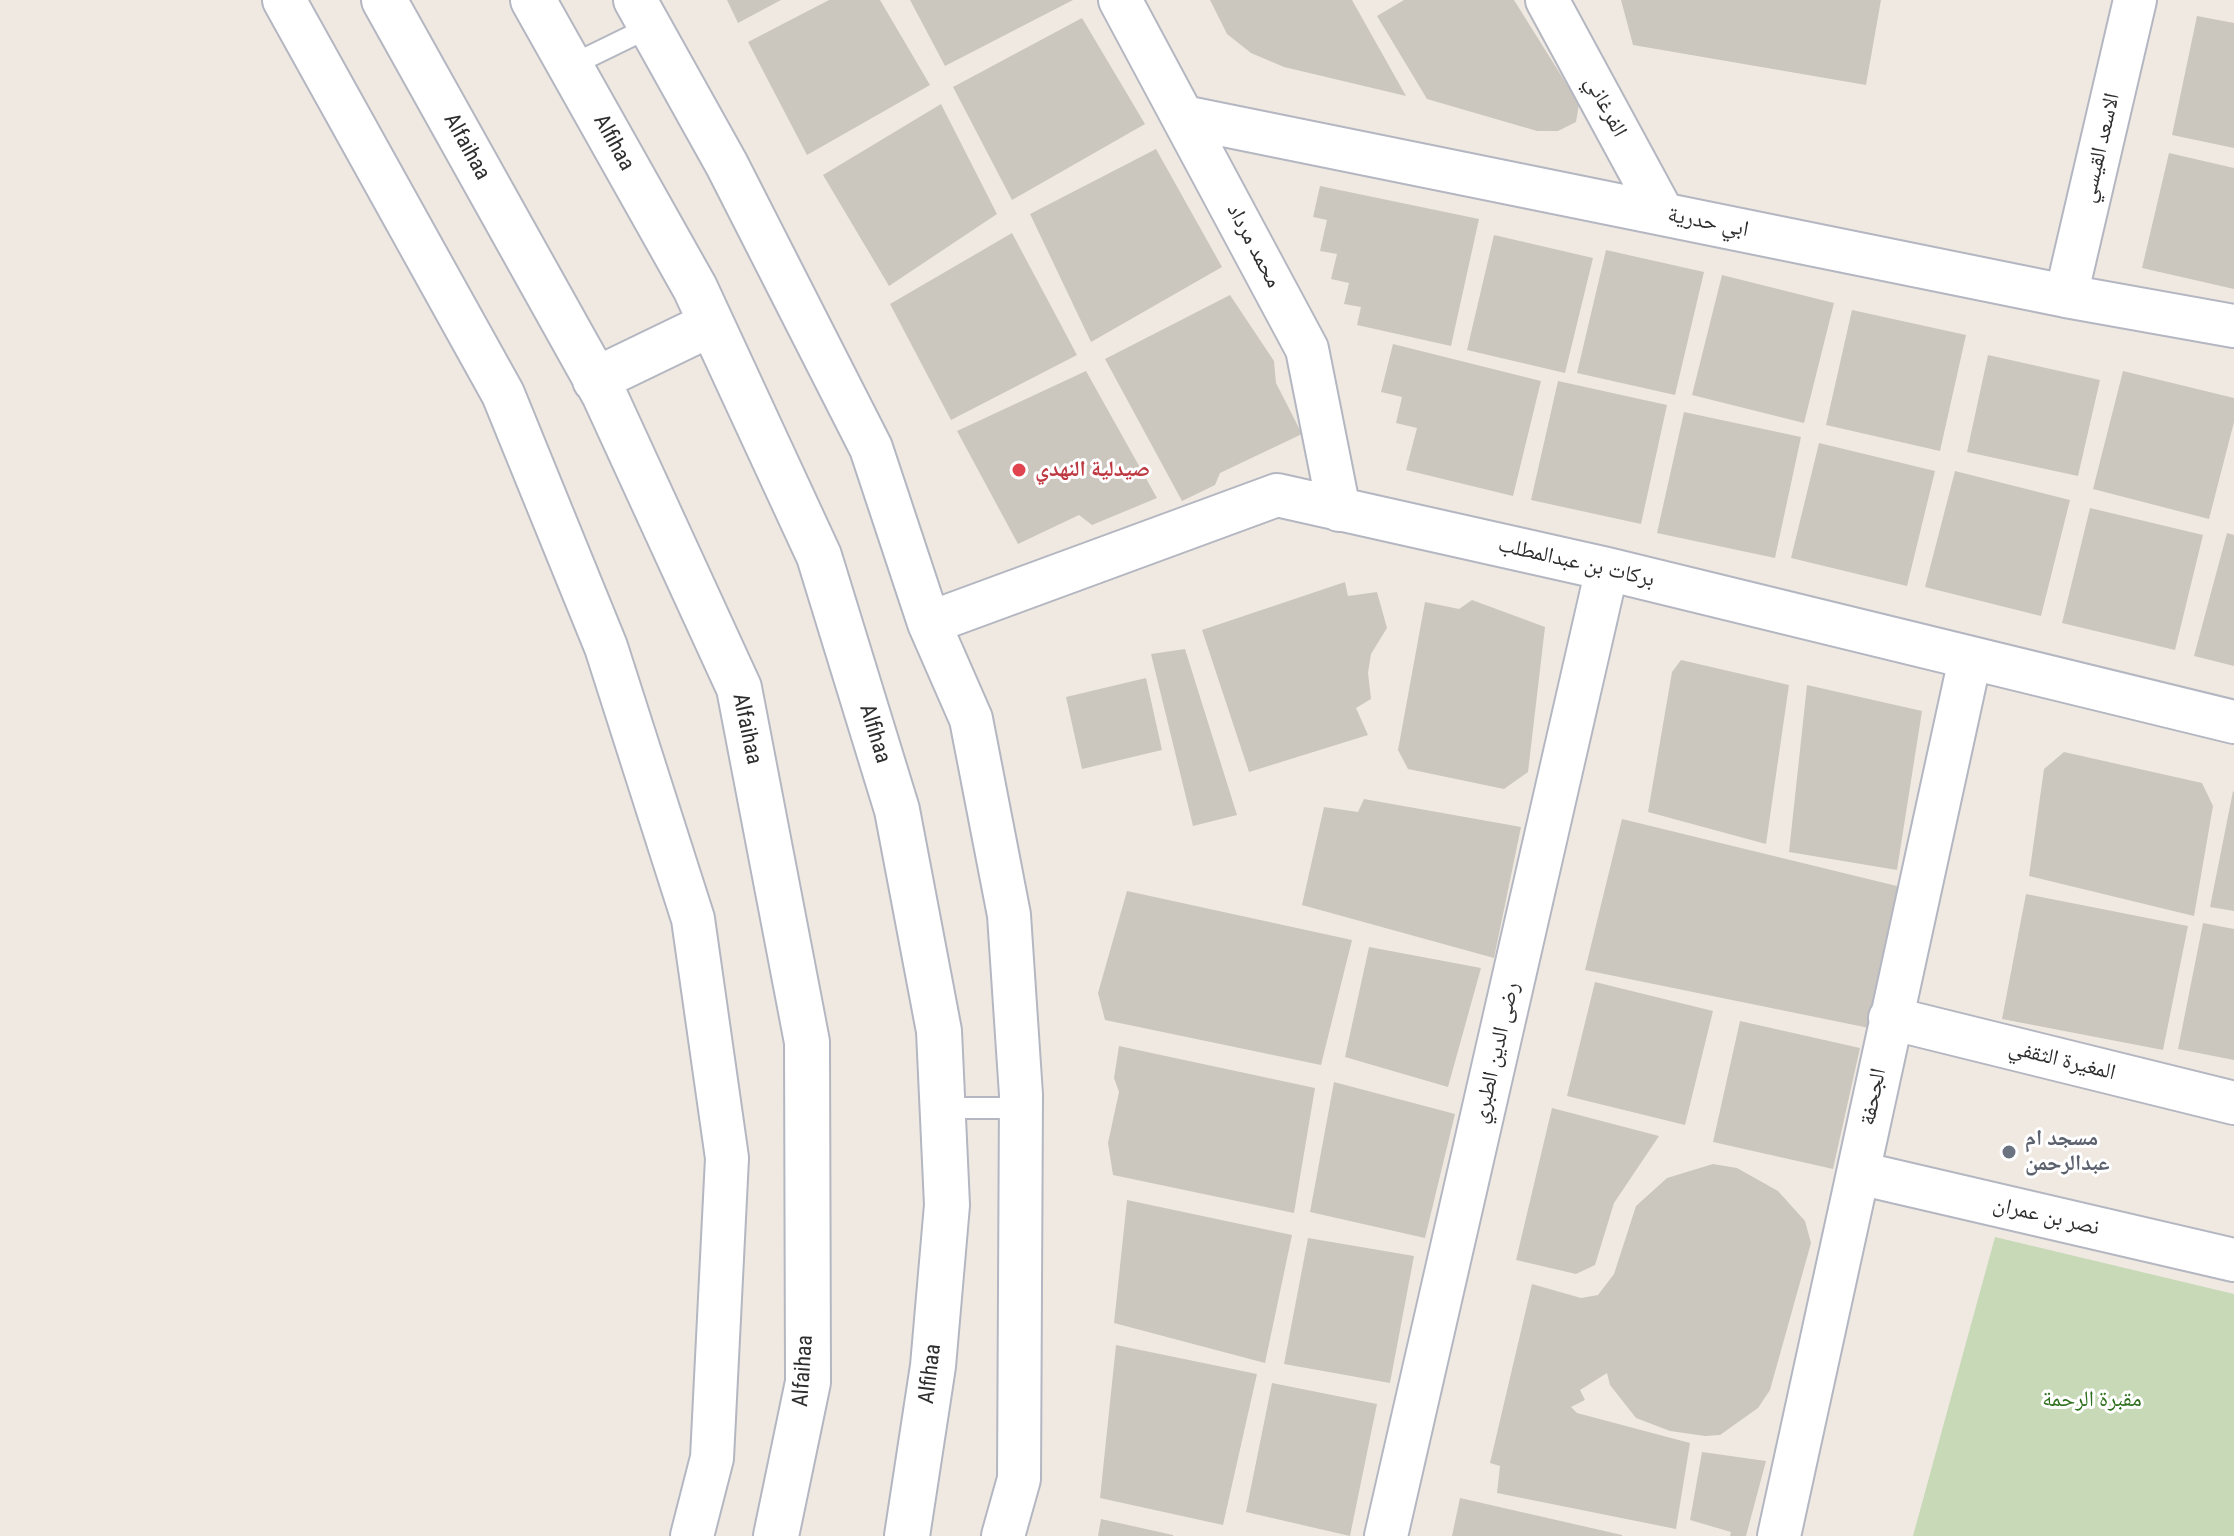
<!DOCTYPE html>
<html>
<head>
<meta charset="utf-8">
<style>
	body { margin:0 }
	canvas { display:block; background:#efe9e1 }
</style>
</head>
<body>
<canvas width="2234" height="1536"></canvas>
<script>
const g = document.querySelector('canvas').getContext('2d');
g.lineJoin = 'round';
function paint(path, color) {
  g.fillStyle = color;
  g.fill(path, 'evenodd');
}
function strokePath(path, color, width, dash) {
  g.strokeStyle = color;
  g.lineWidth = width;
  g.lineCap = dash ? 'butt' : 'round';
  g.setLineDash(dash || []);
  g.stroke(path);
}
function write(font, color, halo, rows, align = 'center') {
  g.font = font + ' "Roboto Condensed","Noto Naskh Arabic",sans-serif';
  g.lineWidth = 6;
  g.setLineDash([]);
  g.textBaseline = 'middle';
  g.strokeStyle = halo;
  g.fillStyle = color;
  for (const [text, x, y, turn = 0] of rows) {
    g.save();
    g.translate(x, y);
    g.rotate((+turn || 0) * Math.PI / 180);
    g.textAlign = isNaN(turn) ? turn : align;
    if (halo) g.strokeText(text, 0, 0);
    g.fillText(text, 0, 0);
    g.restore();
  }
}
const cemetery = new Path2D(`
	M 1995,1237 L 2234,1294 L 2234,1536 L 1913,1536 Z`);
const building = new Path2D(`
	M 727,0 L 781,0 L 738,23 Z
	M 829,0 L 880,0 L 930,85 L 807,155 L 748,42 Z
	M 910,0 L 1073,0 L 945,66 Z
	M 1210,0 L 1352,0 L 1406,96 L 1284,67 L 1251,53 L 1227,34 Z
	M 1404,0 L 1514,0 L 1579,104 L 1576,122 L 1558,131 L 1537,131 L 1427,99 L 1377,16 Z
	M 1621,0 L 1881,0 L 1866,85 L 1633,45 Z
	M 2197,16 L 2234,23 L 2234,148 L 2172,135 Z
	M 1082,18 L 1145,124 L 1012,200 L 953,87 Z
	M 941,104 L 997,214 L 889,286 L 823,175 Z
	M 1156,149 L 1222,267 L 1091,342 L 1030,214 Z
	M 2169,153 L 2234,168 L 2234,289 L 2142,268 Z
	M 1320,186 L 1479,219 L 1451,346 L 1357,325 L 1361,307 L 1344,304 L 1349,283 L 1331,279 L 1337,254 L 1320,251 L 1327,220 L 1313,217 Z
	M 1012,233 L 1077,355 L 951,420 L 890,304 Z
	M 1494,235 L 1593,258 L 1565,373 L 1467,350 Z
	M 1606,250 L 1704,272 L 1675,395 L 1577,373 Z
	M 1722,275 L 1834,303 L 1804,423 L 1692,395 Z
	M 1230,295 L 1274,361 L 1276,383 L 1302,434 L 1220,473 L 1215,485 L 1182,501 L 1105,359 Z
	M 1852,310 L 1966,335 L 1940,451 L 1826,425 Z
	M 1393,344 L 1541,381 L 1513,496 L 1406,470 L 1417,428 L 1396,423 L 1402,397 L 1381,392 Z
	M 1988,355 L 2100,380 L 2078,476 L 1967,452 Z
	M 1086,371 L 1157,498 L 1092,525 L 1079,515 L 1018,544 L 957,431 Z
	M 2123,371 L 2234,398 L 2234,422 L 2209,519 L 2093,489 Z
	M 1558,381 L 1667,405 L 1641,524 L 1531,500 Z
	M 1684,412 L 1801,437 L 1775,558 L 1657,533 Z
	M 1819,443 L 1935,471 L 1907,586 L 1791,558 Z
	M 1955,471 L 2070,500 L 2041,616 L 1925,587 Z
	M 2090,508 L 2203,535 L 2175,650 L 2062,623 Z
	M 2227,533 L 2234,535 L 2234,666 L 2194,656 Z
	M 1345,582 L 1348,596 L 1377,592 L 1387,628 L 1371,654 L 1368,673 L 1371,699 L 1356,708 L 1368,735 L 1249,772 L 1202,630 Z
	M 1472,600 L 1545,627 L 1528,772 L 1504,789 L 1408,769 L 1398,750 L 1425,602 L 1459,609 Z
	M 1185,649 L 1237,815 L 1193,826 L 1151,654 Z
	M 1681,660 L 1789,685 L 1766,844 L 1648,812 L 1672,672 Z
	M 1146,678 L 1162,750 L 1082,769 L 1066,697 Z
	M 1807,685 L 1922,711 L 1897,870 L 1789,852 Z
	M 2064,752 L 2202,783 L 2213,806 L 2194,916 L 2029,876 L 2044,769 Z
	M 2233,791 L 2234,792 L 2234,911 L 2210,907 Z
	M 1364,799 L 1521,827 L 1494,958 L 1302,905 L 1324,807 L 1358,812 Z
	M 1622,819 L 1901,887 L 1874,1029 L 1585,970 Z
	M 1127,891 L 1352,940 L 1321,1065 L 1105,1020 L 1098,993 Z
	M 2026,894 L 2188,926 L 2163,1050 L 2002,1019 Z
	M 2203,923 L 2234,929 L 2234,1060 L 2178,1049 Z
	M 1369,947 L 1481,968 L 1448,1087 L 1345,1057 Z
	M 1595,982 L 1713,1011 L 1685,1125 L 1567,1096 Z
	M 1740,1021 L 1860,1048 L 1833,1169 L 1713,1142 Z
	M 1119,1046 L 1315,1088 L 1294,1213 L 1113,1175 L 1108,1143 L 1119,1092 L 1114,1078 Z
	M 1334,1082 L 1455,1114 L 1425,1238 L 1310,1212 Z
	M 1552,1108 L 1659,1136 L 1614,1203 L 1595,1265 L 1576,1274 L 1516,1260 Z
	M 1713,1164 L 1737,1168 L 1778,1191 L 1805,1221 L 1811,1243 L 1770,1390 L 1758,1408 L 1720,1435 L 1705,1436 L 1670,1431 L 1636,1418 L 1610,1385 L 1607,1373 L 1580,1390 L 1585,1400 L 1571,1407 L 1577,1413 L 1690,1443 L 1676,1529 L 1497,1493 L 1500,1466 L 1490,1463 L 1532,1284 L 1581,1298 L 1598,1295 L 1614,1274 L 1636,1206 L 1667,1178 Z
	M 1127,1200 L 1292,1235 L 1265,1363 L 1114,1323 Z
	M 1308,1238 L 1414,1256 L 1390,1383 L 1284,1364 Z
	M 1116,1345 L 1257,1374 L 1223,1525 L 1100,1498 Z
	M 1272,1383 L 1377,1404 L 1350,1536 L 1246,1512 Z
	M 1702,1452 L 1766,1461 L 1746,1536 L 1730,1536 L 1731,1532 L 1690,1520 Z
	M 1460,1498 L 1622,1535 L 1622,1536 L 1452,1536 Z
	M 1101,1519 L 1173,1535 L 1173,1536 L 1098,1536 Z`);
const lane = new Path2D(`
	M 570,66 L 650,27
	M 942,1108 L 1021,1108`);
const street = new Path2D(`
	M 284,0 L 503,394 L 606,647 L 693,919 L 727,1158 L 712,1458 L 692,1536
	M 635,0 L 727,165 L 871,448 L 929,623 L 971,719 L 1009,915 L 1021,1095 L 1019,1479 L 1003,1536
	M 1120,0 L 1307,349 L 1339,510
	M 1547,0 L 1663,214
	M 1184,117 L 2066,296 L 2234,326
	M 2066,296 L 2135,0
	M 929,623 L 1277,495 L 1607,569 L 2234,722
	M 1890,1018 L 2234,1103
	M 1859,1173 L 2234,1260
	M 1386,1536 L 1607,569
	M 1779,1536 L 1970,659`);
const secondary = new Path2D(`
	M 384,0 L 604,394 L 739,688 L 807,1042 L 808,1382 L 776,1536
	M 533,0 L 695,288 L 819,556 L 897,810 L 939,1031 L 947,1205 L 933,1366 L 907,1536
	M 595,380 L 711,324`);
const markers = [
	[1019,470,8,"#e0444e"],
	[2009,1152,8,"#6b7280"]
];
const streetNames = [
	["الفرغاني",1605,107,62],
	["Alfihaa",613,143,61],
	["Alfaihaa",466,147,61],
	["الاسعد القيسي",2101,148,-77],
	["ابي حدرية",1708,223,11],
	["محمد مرداد",1253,246,62],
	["بركات بن عبدالمطلب",1576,563,13],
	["Alfaihaa",746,729,78],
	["Alfihaa",874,734,73],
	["رضى الدين الطبري",1497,1053,-77],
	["المغيرة الثقفي",2062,1061,14],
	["الجحفة",1874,1097,-78],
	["نصر بن عمران",2046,1217,13],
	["Alfaihaa",804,1371,-86],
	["Alfihaa",931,1374,-83]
];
const healthNames = [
	["صيدلية النهدي",1035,470]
];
const worshipNames = [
	["مسجد ام",2025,1139],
	["عبدالرحمن",2025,1164]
];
const parkNames = [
	["مقبرة الرحمة",2092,1400]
];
paint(cemetery, '#c8d9b8');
paint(building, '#cbc7bf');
strokePath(lane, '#b4b7c1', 24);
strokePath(street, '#b4b7c1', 46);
strokePath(secondary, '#b4b7c1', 48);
strokePath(lane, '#fff', 20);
strokePath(street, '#fff', 42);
strokePath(secondary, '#fff', 44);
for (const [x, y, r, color] of markers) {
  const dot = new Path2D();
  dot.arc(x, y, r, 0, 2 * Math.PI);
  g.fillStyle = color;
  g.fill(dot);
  strokePath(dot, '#fff', 3);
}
write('22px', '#2e2e2e', '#fff', streetNames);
write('bold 22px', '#be3a42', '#fff', healthNames, 'left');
write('bold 22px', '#5b616d', '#fff', worshipNames, 'left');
write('22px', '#2c6e1b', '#fff', parkNames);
</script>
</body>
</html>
